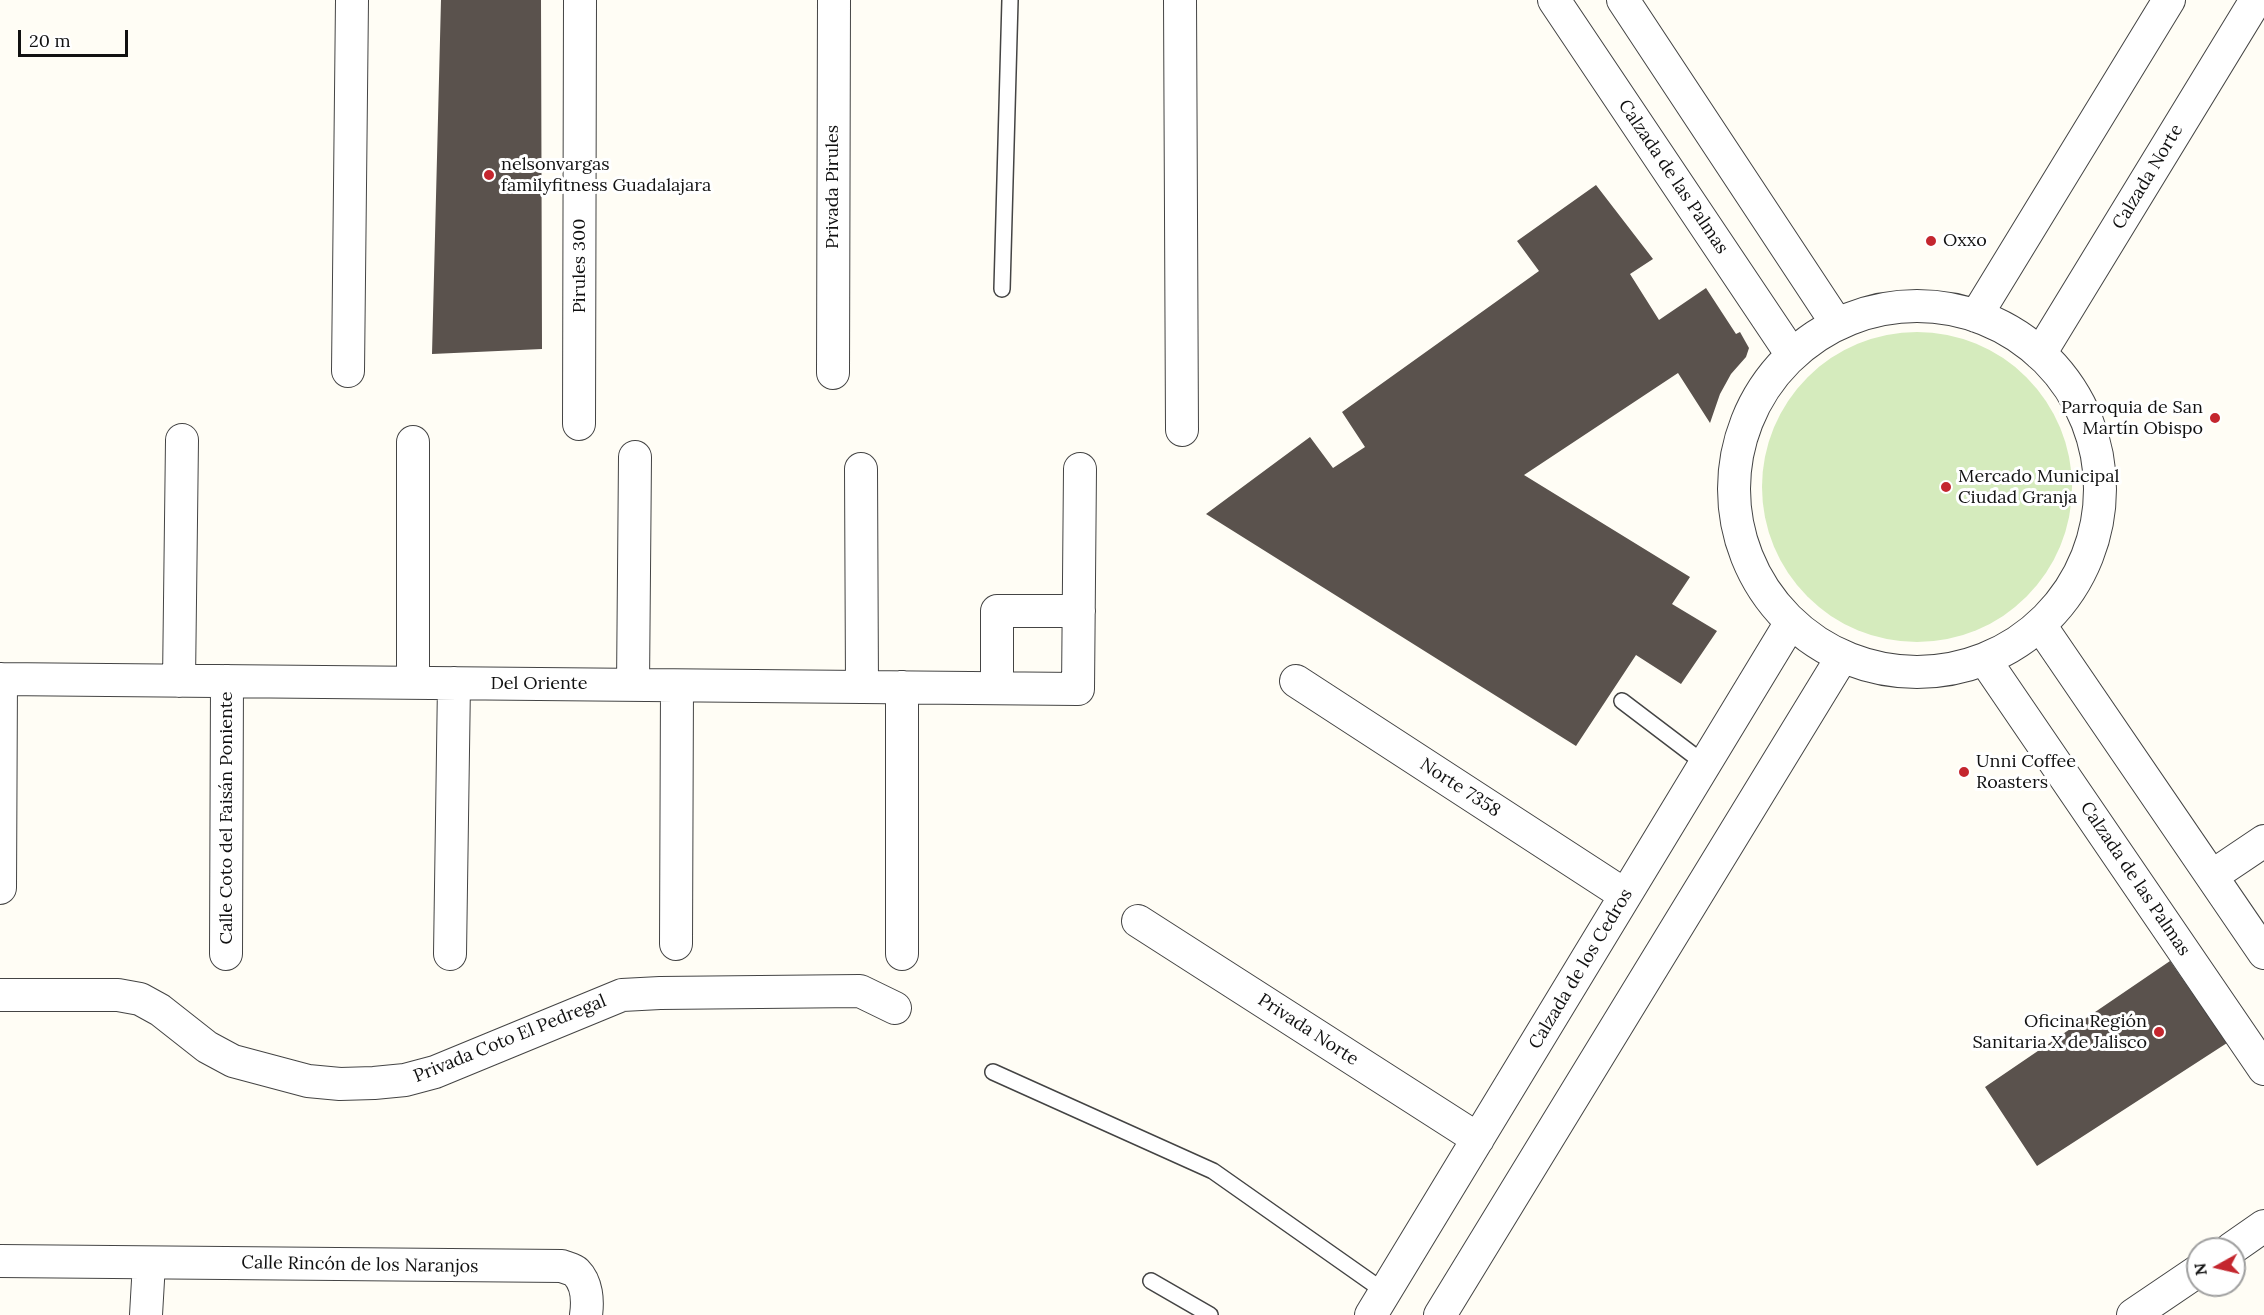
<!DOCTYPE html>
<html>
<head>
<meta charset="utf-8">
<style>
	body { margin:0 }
	#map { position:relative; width:2264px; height:1315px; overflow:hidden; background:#fffdf5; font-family:Lora,serif }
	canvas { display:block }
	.north { position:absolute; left:2186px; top:1237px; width:60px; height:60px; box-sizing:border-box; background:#fff; border:2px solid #a0a0a0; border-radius:50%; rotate:262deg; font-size:16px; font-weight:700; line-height:24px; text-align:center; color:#111 }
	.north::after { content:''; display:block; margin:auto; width:21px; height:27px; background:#c4262e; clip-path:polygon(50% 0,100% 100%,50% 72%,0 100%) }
	.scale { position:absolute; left:18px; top:30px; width:110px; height:27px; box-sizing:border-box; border:3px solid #111; border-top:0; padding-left:8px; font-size:18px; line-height:21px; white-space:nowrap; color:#111; -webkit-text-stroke:4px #fff; paint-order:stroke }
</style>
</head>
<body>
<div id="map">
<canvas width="2264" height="1315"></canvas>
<div class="north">N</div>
<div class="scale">20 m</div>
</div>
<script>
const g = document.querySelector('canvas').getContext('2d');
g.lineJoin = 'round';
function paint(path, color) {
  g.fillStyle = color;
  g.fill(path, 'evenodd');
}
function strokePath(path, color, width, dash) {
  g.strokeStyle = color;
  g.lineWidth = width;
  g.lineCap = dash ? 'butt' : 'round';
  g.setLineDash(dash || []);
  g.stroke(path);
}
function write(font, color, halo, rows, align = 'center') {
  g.font = font + ' Lora,serif';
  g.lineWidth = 6;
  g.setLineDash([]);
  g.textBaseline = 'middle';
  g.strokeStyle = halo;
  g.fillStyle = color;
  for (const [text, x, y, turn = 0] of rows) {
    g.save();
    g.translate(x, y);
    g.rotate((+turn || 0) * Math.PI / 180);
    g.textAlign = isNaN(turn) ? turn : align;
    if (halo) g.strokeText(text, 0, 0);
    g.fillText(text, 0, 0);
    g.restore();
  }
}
const green = new Path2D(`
	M1762 487a155 155 0 1 1 310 0a155 155 0 1 1-310 0Z`);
const building = new Path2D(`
	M 441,0 L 541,0 L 542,349 L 432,354 Z
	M 1596,185 L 1653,259 L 1630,274 L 1659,320 L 1706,288 L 1736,334 L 1740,332 L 1749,348 L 1746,357 L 1731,374 L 1720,394 L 1710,423 L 1678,373 L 1524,475 L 1690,577 L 1672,604 L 1717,631 L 1681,684 L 1636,655 L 1576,746 L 1206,514 L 1310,437 L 1333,468 L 1365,447 L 1342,412 L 1539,271 L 1517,241 Z
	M 2170,961 L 2227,1043 L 2037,1166 L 1985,1087 Z`);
const service = new Path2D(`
	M 1002,289 L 1010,0
	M 1622,701 L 1705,764
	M 993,1072 L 1213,1171 L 1385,1292
	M 1151,1281 L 1210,1315`);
const minor = new Path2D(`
	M 1180,0 L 1182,430
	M 1554,0 L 1792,355
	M 1623,0 L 1837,324
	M1734 489a183 183 0 1 1 366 0a183 183 0 1 1-366 0Z
	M 1976,316 L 2169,0
	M 2040,354 L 2256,0
	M 348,371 L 352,0
	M 833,373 L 834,0
	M 579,424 L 580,0
	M 413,442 L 413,683
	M 861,469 L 862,687
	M 2040,625 L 2264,953
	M 1985,660 L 2264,1069
	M 0,679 L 1078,689 L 1080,469
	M 179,681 L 182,440
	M 1296,681 L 1625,895
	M 633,685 L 635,457
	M 997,688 L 997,611 L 1079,611
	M 2212,876 L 2264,841
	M 0,888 L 1,679
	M 1138,921 L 1478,1139
	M 676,944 L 677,686
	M 226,954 L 227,681
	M 450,954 L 454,683
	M 902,954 L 902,687
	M 0,995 L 118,995 L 140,999 L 160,1010 L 207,1047 L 233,1061 L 308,1081 L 340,1084 L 374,1083 L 405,1080 L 435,1072 L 622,995 L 660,993 L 860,991 L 895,1008
	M 2231,1249 L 2264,1226
	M 0,1261 L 562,1266 C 566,1268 573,1269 576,1272 C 587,1283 588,1301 586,1315
	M 146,1315 L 149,1263
	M 1371,1315 L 1791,622
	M 1440,1315 L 1842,657
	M 2133,1315 L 2198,1271`);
const markers = [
	[489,175,6,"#c4262e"],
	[1931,241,6,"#c4262e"],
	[2215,418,6,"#c4262e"],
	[1946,487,6,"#c4262e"],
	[1964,772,6,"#c4262e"],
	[2159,1032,6,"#c4262e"]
];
const poiNames = [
	["nelsonvargas",501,165],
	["familyfitness Guadalajara",501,186],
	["Oxxo",1943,241],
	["Parroquia de San",2203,408,"right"],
	["Martín Obispo",2203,429,"right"],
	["Mercado Municipal",1958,477],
	["Ciudad Granja",1958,498],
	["Unni Coffee",1976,762],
	["Roasters",1976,783],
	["Oficina Región",2147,1022,"right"],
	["Sanitaria X de Jalisco",2147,1043,"right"]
];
const streetNames = [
	["Calzada de las Palmas",1673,177,56],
	["Calzada Norte",2148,177,-59],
	["Privada Pirules",833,187,-90],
	["Pirules 300",580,266,-90],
	["Del Oriente",539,684],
	["Norte 7358",1460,788,33],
	["Calle Coto del Faisán Poniente",227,818,-90],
	["Calzada de las Palmas",2135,879,56],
	["Calzada de los Cedros",1581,969,-59],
	["Privada Norte",1308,1030,33],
	["Privada Coto El Pedregal",510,1039,-22],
	["Calle Rincón de los Naranjos",360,1265,1]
];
paint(green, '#d5ebbd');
paint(building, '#5a524d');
strokePath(service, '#444', 18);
strokePath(minor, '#444', 34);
strokePath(service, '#fff', 15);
strokePath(minor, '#fff', 32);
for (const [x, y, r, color] of markers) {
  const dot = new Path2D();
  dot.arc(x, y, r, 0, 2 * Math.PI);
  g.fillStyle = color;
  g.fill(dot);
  strokePath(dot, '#fff', 2);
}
write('18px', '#111', '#fff', poiNames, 'left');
write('18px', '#111', '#fff', streetNames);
</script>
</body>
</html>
